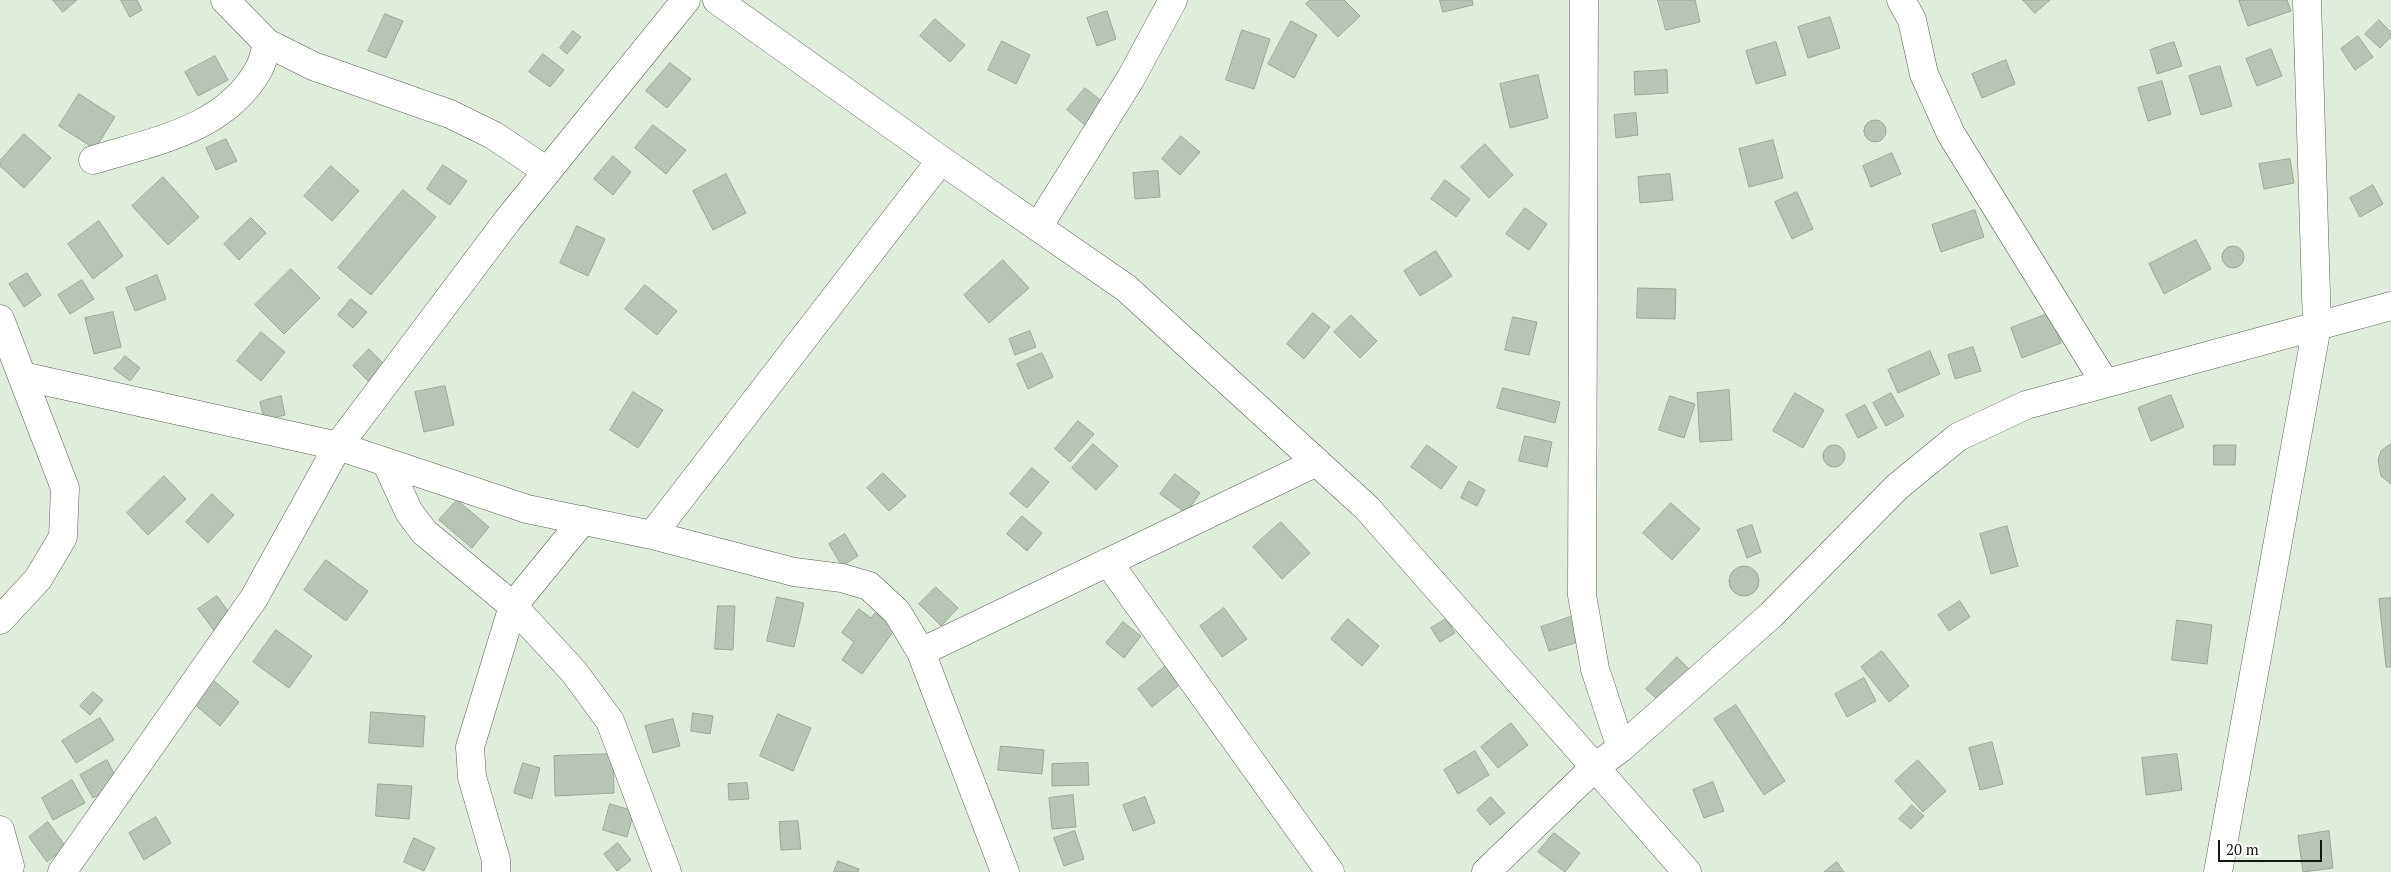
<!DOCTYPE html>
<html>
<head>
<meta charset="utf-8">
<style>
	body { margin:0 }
	#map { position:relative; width:2391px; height:872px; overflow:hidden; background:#e0ecdc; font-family:"PT Serif",serif }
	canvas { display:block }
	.scale { position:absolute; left:2218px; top:840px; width:104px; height:22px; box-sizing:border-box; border:2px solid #121711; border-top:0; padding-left:6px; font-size:15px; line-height:18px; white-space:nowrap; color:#121711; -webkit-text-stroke:4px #fff; paint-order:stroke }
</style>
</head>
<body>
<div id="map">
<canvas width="2391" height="872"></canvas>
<div class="scale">20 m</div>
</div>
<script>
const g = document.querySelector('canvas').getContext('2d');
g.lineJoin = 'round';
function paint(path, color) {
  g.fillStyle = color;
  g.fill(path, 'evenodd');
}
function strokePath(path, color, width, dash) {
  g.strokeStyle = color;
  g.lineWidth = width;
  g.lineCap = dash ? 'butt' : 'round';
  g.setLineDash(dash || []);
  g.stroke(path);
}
const building = new Path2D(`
	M 53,0 L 77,0 L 63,12 Z
	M 121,0 L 137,0 L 142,10 L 130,17 Z
	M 1310,0 L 1344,0 L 1360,16 L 1338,37 L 1306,4 Z
	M 1440,0 L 1472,0 L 1473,5 L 1443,12 Z
	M 1658,0 L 1695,0 L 1700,22 L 1666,30 Z
	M 2023,0 L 2050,0 L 2035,13 Z
	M 2243,0 L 2287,0 L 2291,11 L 2248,26 L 2239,1 Z
	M 1107,11 L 1116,39 L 1097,46 L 1087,18 Z
	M 385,14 L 403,21 L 386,58 L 368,51 Z
	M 1830,17 L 1840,48 L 1808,58 L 1798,27 Z
	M 935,19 L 965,45 L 950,62 L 920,36 Z
	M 2379,20 L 2391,32 L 2391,37 L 2380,48 L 2365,34 Z
	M 1291,21 L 1317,35 L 1294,78 L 1268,64 Z
	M 1242,30 L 1270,39 L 1254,89 L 1226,80 Z
	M 573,31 L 581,37 L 567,54 L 560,48 Z
	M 2358,36 L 2373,57 L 2355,70 L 2341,49 Z
	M 1002,41 L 1030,55 L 1016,84 L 988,70 Z
	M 1776,42 L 1786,75 L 1756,84 L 1746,51 Z
	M 2174,42 L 2182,66 L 2157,74 L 2150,50 Z
	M 2271,49 L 2282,76 L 2257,86 L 2246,59 Z
	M 543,54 L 564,70 L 550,87 L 529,72 Z
	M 215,56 L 228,80 L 198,96 L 185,72 Z
	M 2006,60 L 2015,84 L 1982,98 L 1972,74 Z
	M 670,63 L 691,79 L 667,108 L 646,91 Z
	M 2220,66 L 2232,106 L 2201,115 L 2189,76 Z
	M 1667,70 L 1668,93 L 1635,95 L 1634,72 Z
	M 1538,75 L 1548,118 L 1510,128 L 1500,84 Z
	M 2162,81 L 2171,114 L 2148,121 L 2138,88 Z
	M 1085,88 L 1108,106 L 1090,129 L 1067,110 Z
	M 79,94 L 115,117 L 95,149 L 59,126 Z
	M 1636,113 L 1638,135 L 1616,138 L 1614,115 Z
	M1864 131a11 11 0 1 1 22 0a11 11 0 1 1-22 0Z
	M 653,125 L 686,150 L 666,174 L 635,148 Z
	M 24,134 L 51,158 L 24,188 L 0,166 L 0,161 Z
	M 1181,136 L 1200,152 L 1180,175 L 1162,159 Z
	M 226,139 L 237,161 L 216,170 L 206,148 Z
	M 1773,140 L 1783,178 L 1749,187 L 1739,149 Z
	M 1485,144 L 1513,175 L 1489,198 L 1461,167 Z
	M 1892,153 L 1901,174 L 1871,187 L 1863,166 Z
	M 613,156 L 631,172 L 613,195 L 594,179 Z
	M 2290,159 L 2294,183 L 2264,189 L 2259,164 Z
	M 443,165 L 467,181 L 450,205 L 427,189 Z
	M 331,166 L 359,191 L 332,221 L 304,196 Z
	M 1158,171 L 1160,197 L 1135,199 L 1133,173 Z
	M 726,174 L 746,213 L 713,230 L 693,191 Z
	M 1670,174 L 1673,200 L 1640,203 L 1638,177 Z
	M 163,177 L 199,217 L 168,245 L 132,206 Z
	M 1445,180 L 1470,199 L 1456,217 L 1431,199 Z
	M 2373,185 L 2383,204 L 2360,217 L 2350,198 Z
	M 403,190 L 436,217 L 371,295 L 338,268 Z
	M 1797,192 L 1813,229 L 1792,239 L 1775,202 Z
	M 1525,208 L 1547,224 L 1529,250 L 1506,234 Z
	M 1975,210 L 1984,237 L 1941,252 L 1932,225 Z
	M 251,218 L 266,233 L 239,260 L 224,244 Z
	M 99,221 L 123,256 L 93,279 L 68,244 Z
	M 577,226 L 605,239 L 588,276 L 560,263 Z
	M 2196,240 L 2211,269 L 2164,294 L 2149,264 Z
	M2222 257a11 11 0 1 1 22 0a11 11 0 1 1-22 0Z
	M 1436,251 L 1452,276 L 1420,296 L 1404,271 Z
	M 1003,260 L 1029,288 L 989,323 L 964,295 Z
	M 291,269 L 320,298 L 284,334 L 255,305 Z
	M 27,273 L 41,295 L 24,307 L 9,284 Z
	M 157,275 L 166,299 L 135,311 L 126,288 Z
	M 82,280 L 94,299 L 70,314 L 58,295 Z
	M 645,285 L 677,311 L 657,335 L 625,309 Z
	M 1638,288 L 1676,289 L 1675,319 L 1637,318 Z
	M 351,299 L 367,312 L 353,328 L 338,315 Z
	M 113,312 L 121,347 L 94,354 L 85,318 Z
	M 1313,313 L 1330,327 L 1304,359 L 1287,344 Z
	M 2050,313 L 2061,343 L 2022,358 L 2011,328 Z
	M 1351,315 L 1377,341 L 1360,358 L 1334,332 Z
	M 1513,317 L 1537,322 L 1529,355 L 1505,350 Z
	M 1030,331 L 1036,347 L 1015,355 L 1009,339 Z
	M 261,332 L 285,352 L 261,381 L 237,361 Z
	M 1973,347 L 1981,371 L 1955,379 L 1948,355 Z
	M 369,349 L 384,364 L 368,381 L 353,366 Z
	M 1930,351 L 1940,374 L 1898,393 L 1888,370 Z
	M 1042,353 L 1053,377 L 1028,389 L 1017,364 Z
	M 125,356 L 140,368 L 130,381 L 114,369 Z
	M 445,386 L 454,425 L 424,432 L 415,392 Z
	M 1503,388 L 1560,402 L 1555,423 L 1497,408 Z
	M 1729,390 L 1732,440 L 1700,442 L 1697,393 Z
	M 633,392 L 663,410 L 638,448 L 610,430 Z
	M 1795,393 L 1824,410 L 1803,448 L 1773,431 Z
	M 1891,393 L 1904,416 L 1886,426 L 1873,403 Z
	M 2171,395 L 2184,427 L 2151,441 L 2138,408 Z
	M 281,396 L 285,415 L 264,420 L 260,402 Z
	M 1670,396 L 1695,404 L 1684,438 L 1659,430 Z
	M 1865,405 L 1877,428 L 1858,438 L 1846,415 Z
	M 1078,421 L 1094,434 L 1070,462 L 1055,449 Z
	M 1525,436 L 1552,442 L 1547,467 L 1519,461 Z
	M 1093,444 L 1118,466 L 1096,490 L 1072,468 Z
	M 2391,444 L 2391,484 L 2381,476 L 2378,460 L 2381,451 Z
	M1823 456a11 11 0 1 1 22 0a11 11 0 1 1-22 0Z
	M 1427,445 L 1457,467 L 1441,489 L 1411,467 Z
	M 2214,445 L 2236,445 L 2235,465 L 2214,465 Z
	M 1032,468 L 1049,482 L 1027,508 L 1010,494 Z
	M 883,473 L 906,496 L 889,511 L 867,488 Z
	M 1175,474 L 1200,493 L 1186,513 L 1160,494 Z
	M 164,476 L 186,499 L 148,535 L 127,513 Z
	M 1469,481 L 1485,490 L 1477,506 L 1461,498 Z
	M 212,494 L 234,515 L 208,543 L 186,522 Z
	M 457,500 L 489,527 L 472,548 L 439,520 Z
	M 1671,503 L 1700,529 L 1672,560 L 1643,533 Z
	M 1022,516 L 1042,533 L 1027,551 L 1007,534 Z
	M 1281,522 L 1310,553 L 1282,579 L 1253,547 Z
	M 1752,525 L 1761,552 L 1747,558 L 1737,530 Z
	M 2007,526 L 2018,566 L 1991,574 L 1980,534 Z
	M 845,534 L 858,556 L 842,566 L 829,544 Z
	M 326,560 L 368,591 L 346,621 L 304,590 Z
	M1729 581a15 15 0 1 1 30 0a15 15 0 1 1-30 0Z
	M 936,587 L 958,608 L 941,626 L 919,604 Z
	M 217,596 L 234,619 L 215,632 L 198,609 Z
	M 777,597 L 804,603 L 794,647 L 767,641 Z
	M 2391,598 L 2391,667 L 2386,667 L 2379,599 Z
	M 1960,601 L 1970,617 L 1949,631 L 1938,615 Z
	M 718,606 L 735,606 L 733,650 L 715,649 Z
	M 1224,608 L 1247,639 L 1222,657 L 1200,626 Z
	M 859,609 L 871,618 L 875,613 L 896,628 L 862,674 L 842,660 L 854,642 L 842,633 Z
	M 1573,616 L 1581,641 L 1549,651 L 1541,627 Z
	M 1348,619 L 1379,646 L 1362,666 L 1331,639 Z
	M 1446,619 L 1455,633 L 1440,642 L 1431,628 Z
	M 2177,620 L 2212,625 L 2207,664 L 2172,660 Z
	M 1123,622 L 1141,636 L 1124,658 L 1106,643 Z
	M 276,630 L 312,656 L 289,688 L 253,662 Z
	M 1882,651 L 1909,686 L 1889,702 L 1861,667 Z
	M 1677,657 L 1690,670 L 1659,701 L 1646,689 Z
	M 1168,664 L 1183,682 L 1152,707 L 1138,689 Z
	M 1864,678 L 1876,701 L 1847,717 L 1835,694 Z
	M 212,679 L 239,702 L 220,726 L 192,702 Z
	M 93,692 L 103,700 L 90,715 L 80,706 Z
	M 1736,705 L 1785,781 L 1764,795 L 1714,719 Z
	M 371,712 L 425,716 L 423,747 L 369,743 Z
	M 693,713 L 713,716 L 710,734 L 691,731 Z
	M 778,714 L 811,728 L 793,771 L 760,756 Z
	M 100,718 L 114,740 L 76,763 L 62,741 Z
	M 673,719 L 680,746 L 653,753 L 645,726 Z
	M 1511,723 L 1528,745 L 1498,768 L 1481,747 Z
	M 1992,742 L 2003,784 L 1980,790 L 1969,748 Z
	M 1001,746 L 1044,750 L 1042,774 L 998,770 Z
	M 1475,751 L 1489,775 L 1458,794 L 1444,770 Z
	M 613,754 L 614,793 L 555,796 L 554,756 Z
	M 2177,754 L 2182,790 L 2146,795 L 2142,758 Z
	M 107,760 L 119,783 L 93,798 L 80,775 Z
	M 1918,760 L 1946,791 L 1923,812 L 1895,781 Z
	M 523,763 L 540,768 L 532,799 L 514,793 Z
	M 1088,763 L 1089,785 L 1052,786 L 1052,764 Z
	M 72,780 L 85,803 L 53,820 L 42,798 Z
	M 1713,782 L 1724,811 L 1704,818 L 1693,790 Z
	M 747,783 L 749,799 L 729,800 L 728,784 Z
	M 378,784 L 412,786 L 409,819 L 376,816 Z
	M 1073,795 L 1076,827 L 1052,829 L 1049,798 Z
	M 1145,797 L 1155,823 L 1133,831 L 1123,805 Z
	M 1491,797 L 1505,813 L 1490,825 L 1477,810 Z
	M 610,804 L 634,811 L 627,837 L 603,830 Z
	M 1912,805 L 1924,816 L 1911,829 L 1899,819 Z
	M 156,817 L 171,843 L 144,860 L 129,833 Z
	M 798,821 L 801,849 L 781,850 L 779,822 Z
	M 48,822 L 66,847 L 47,862 L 29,837 Z
	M 1075,831 L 1084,859 L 1064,866 L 1054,838 Z
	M 2329,831 L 2333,868 L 2303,872 L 2298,836 Z
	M 1554,833 L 1580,853 L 1565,872 L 1538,852 Z
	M 414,838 L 435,848 L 424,871 L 404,862 Z
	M 618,843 L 631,860 L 617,871 L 604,854 Z
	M 838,861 L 859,869 L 858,872 L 834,872 Z
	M 1837,862 L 1844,872 L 1824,872 Z`);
const minor = new Path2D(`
	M 225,0 L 267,43 L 313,66 L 450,114 L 493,135 L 547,171
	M 717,0 L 941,160 L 1126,288 L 1367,508 L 1687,872
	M 1584,0 L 1582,595 L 1595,669 L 1621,748
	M 1901,0 L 1912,20 L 1924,74 L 1951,134 L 2105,383
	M 93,160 C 154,141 225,130 259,69 C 263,61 265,52 267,43
	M 1038,227 L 1131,78 L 1173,0
	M 0,319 L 65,488 L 63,537 L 38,579 L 0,620
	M 22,376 L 338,446 L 527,509 L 652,535 L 794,572 L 842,578 L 869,586 L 897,612 L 921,652 L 1005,872
	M 386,462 L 409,512 L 424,532 L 513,606 L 574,672 L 610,721 L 667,872
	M 652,535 L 941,160
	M 1108,562 L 1330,872
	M 921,652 L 1317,462
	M 0,830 L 10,866 L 8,872
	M 62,872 L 254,598 L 338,446 L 507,221 L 686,0
	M 496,872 L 496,860 L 472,777 L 470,747 L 513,606 L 583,520
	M 1486,872 L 1595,767 L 1621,748 L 1771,615 L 1897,487 L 1958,437 L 2026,405 L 2391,306
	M 2218,872 L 2317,326 L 2307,0`);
paint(building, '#b8c4b5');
strokePath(building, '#9ca798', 1);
strokePath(minor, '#596456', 29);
strokePath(minor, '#fff', 28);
</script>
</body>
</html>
